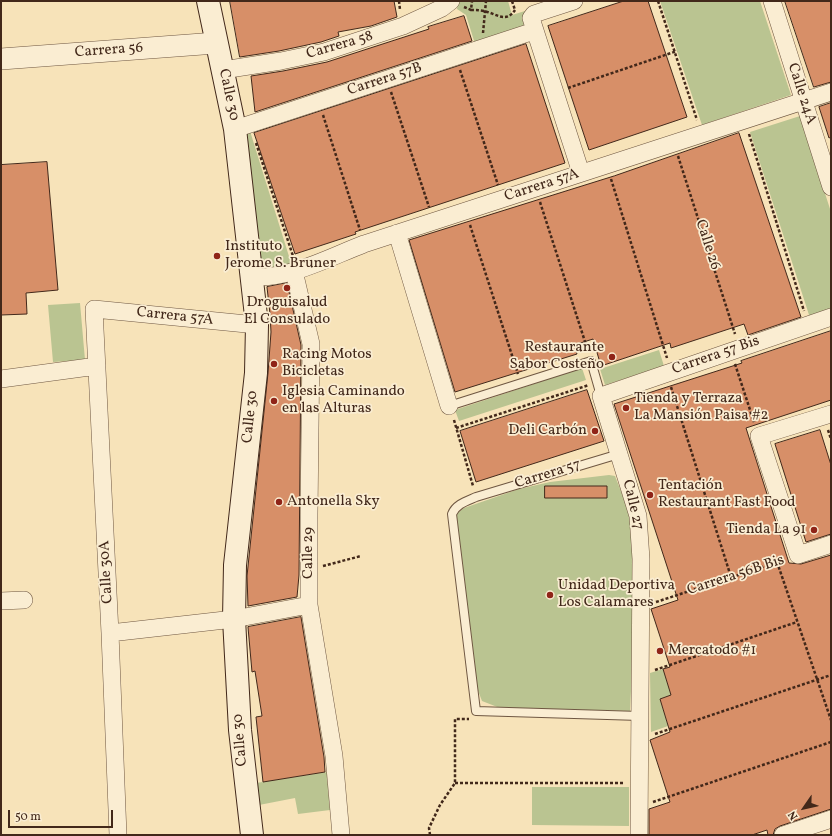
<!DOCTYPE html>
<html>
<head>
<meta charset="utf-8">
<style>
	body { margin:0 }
	#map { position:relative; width:832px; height:836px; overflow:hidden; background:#f7e3b9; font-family:Vollkorn,serif }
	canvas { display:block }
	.frame { position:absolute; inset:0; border:2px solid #42281a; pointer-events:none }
	.north { position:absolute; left:784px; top:788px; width:40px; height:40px; -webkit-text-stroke:3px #faedd2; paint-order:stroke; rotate:236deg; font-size:11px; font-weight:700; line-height:16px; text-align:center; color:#42281a }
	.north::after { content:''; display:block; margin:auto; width:14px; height:18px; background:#42281a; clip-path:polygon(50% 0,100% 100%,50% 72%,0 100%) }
	.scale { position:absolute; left:8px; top:810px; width:105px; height:18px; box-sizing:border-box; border:2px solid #42281a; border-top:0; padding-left:5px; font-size:12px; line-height:14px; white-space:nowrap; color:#42281a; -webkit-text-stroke:3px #faedd2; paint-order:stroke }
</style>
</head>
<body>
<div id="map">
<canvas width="832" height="836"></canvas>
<div class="frame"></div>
<div class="north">N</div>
<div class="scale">50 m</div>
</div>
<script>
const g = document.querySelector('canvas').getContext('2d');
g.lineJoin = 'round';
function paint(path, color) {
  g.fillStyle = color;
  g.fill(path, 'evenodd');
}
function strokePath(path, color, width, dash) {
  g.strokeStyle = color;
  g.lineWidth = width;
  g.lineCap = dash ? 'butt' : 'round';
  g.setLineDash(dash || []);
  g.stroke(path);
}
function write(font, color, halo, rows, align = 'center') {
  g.font = font + ' Vollkorn,serif';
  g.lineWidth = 3.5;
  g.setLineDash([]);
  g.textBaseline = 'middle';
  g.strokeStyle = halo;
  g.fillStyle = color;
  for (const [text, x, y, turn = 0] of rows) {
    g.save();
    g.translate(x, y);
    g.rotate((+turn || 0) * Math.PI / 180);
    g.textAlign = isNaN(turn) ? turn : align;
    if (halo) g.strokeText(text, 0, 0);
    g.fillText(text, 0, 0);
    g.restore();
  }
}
const green = new Path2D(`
	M 458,1 L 508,1 L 512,15 L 525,11 L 529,27 L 475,44 L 466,15 L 457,9 Z
	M 660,1 L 760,1 L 791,95 L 702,125 Z
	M 800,116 L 831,212 L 831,311 L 810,318 L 750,132 Z
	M 250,131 L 292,266 L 259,273 L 243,133 Z
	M 80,303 L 85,360 L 53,362 L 48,305 Z
	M 659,350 L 664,366 L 605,385 L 600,369 Z
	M 582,368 L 586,380 L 459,421 L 455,410 Z
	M 609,475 L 615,476 L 628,509 L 632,538 L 635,610 L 630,711 L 500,708 L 482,701 L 477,688 L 456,514 L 464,508 L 519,489 L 550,482 Z
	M 663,669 L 671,695 L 660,699 L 668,726 L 651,732 L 650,673 Z
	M 327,772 L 330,810 L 298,814 L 295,798 L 259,805 L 256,783 Z
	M 532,787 L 629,787 L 629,826 L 532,825 Z`);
const building = new Path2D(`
	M 230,1 L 394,1 L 397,17 L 371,26 L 338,32 L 339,36 L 321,42 L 279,51 L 240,57 Z
	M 624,1 L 648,1 L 687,117 L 589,150 L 548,26 Z
	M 785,1 L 831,1 L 831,82 L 814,87 Z
	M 464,16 L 472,41 L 255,112 L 251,76 L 283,71 L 327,62 L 429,29 L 428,27 Z
	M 526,44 L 565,163 L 355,232 L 356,234 L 295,254 L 254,133 Z
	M 831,103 L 831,137 L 829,138 L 819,107 Z
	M 739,133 L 801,317 L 748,335 L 744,324 L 671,348 L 670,343 L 601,366 L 593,339 L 574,345 L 577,354 L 455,392 L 409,240 L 614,176 Z
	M 47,162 L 58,290 L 26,293 L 27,314 L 1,315 L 1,165 Z
	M 287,283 L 301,345 L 299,575 L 297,597 L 248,606 L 247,576 L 268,373 L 271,332 L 270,314 L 267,287 Z
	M 831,331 L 831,400 L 746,428 L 789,563 L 801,564 L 831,555 L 831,809 L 780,826 L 775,829 L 773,835 L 768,835 L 767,830 L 752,835 L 649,835 L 649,809 L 670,802 L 650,740 L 670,732 L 660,699 L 671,695 L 663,669 L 670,667 L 651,609 L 678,600 L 614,404 L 742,363 L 741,361 Z
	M 587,390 L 604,441 L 476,482 L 460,431 Z
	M 820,430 L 831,465 L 831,534 L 806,542 L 775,444 Z
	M 545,486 L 607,486 L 607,498 L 545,498 Z
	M 301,617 L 324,757 L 325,772 L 263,782 L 256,717 L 262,716 L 255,671 L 252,672 L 248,627 Z`);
const path = new Path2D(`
	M 399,1 L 400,10
	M 512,1 L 515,10
	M 658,1 L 697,120
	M 464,7 L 471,10 L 472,1
	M 471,10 C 475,10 479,10 484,11 C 495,13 506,24 515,10
	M 483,33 L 486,1
	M 460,70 L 498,185
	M 568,88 L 677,51
	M 391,92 L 429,207
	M 323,115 L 360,230
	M 749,134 L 804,311
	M 256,143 L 293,256
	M 678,156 L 735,334
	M 611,179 L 667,358
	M 540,202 L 588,351
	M 470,225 L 518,374
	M 735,364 L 754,422
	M 671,387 L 731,577
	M 454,420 L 473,486
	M 456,428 L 589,385
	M 828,430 L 831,439
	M 777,562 L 831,720
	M 323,566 L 361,556
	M 656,602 L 784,560
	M 655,670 L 797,622
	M 655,734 L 831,675
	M 455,783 L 625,783
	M 653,802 L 831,742
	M 430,835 L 429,828 L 440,805 L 455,783 L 455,719 L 469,719`);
const service = new Path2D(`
	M 449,406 L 591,361 L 601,396
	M 619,454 L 476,497 C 467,501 456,504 452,514 L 476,711 L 640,716`);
const minor = new Path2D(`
	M 574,1 L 534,14 L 531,18 L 581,173
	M 772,1 L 831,187
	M 223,70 L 281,61 L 324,52 L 403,26 L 442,8 L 451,1
	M 235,129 L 534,31
	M 397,233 L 449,406
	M 294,271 L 311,344 L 309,514 L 309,605 L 334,756 L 341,835
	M 253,277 C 290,279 330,257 364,244 L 831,92
	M 1,379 L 97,366
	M 831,414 L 759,436 L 798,555 L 831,544
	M 1,601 L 24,600
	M 110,633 L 234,619 L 309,605
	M 118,835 L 110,633 L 94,309 L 257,325
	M 639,835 L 641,559 L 638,516 L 601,396 L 831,317
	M 783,835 L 831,819`);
const tertiary = new Path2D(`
	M 1,59 L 216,43`);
const secondary = new Path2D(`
	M 208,1 L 235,129 L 257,325 L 256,373 L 235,565 L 234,619 L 240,730 L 252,835`);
const markers = [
	[217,256,4,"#8f2418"],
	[287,288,4,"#8f2418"],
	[612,357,4,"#8f2418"],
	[274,364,4,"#8f2418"],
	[274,401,4,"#8f2418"],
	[626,408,4,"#8f2418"],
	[595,431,4,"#8f2418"],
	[650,495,4,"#8f2418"],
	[279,502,4,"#8f2418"],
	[814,530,4,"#8f2418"],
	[550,595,4,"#8f2418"],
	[660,651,4,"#8f2418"]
];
const streetNames = [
	["Carrera 58",340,46,-16],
	["Carrera 56",109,51,-4],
	["Carrera 57B",385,80,-18],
	["Calle 24A",801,94,72],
	["Calle 30",228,95,78],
	["Carrera 57A",542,186,-18],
	["Calle 26",707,245,72],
	["Carrera 57A",175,317,6],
	["Carrera 57 Bis",716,356,-19],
	["Calle 30",251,417,-84],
	["Carrera 57",548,475,-17],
	["Calle 27",632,505,77],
	["Calle 29",309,553,-90],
	["Calle 30A",107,572,-93],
	["Carrera 56B Bis",736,576,-18],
	["Calle 30",241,740,-95]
];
const poiNames = [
	["Instituto",225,247],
	["Jerome S. Bruner",225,264],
	["Droguisalud",287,303,"center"],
	["El Consulado",287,320,"center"],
	["Restaurante",604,348,"right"],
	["Sabor Costeño",604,365,"right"],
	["Racing Motos",282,355],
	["Bicicletas",282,372],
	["Iglesia Caminando",282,392],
	["en las Alturas",282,409],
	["Tienda y Terraza",634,399],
	["La Mansión Paisa #2",634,416],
	["Deli Carbón",587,431,"right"],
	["Tentación",658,486],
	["Restaurant Fast Food",658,503],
	["Antonella Sky",287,502],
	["Tienda La 91",806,530,"right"],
	["Unidad Deportiva",558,586],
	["Los Calamares",558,603],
	["Mercatodo #1",668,651]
];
paint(green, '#bac491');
paint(building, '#d78f68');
strokePath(building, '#42281a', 1);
strokePath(service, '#6f5742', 10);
strokePath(minor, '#6f5742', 18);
strokePath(tertiary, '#6f5742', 22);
strokePath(secondary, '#42281a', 24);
strokePath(path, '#42281a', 2.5, [3, 2]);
strokePath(service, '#faedd2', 8);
strokePath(minor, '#faedd2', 17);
strokePath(tertiary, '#faedd2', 21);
strokePath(secondary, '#faedd2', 22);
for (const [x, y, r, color] of markers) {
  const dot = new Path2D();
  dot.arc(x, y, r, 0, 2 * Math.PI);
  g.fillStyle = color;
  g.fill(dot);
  strokePath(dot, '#faedd2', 1.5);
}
write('15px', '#42281a', '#faedd2', streetNames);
write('15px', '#42281a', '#faedd2', poiNames, 'left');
</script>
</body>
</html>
